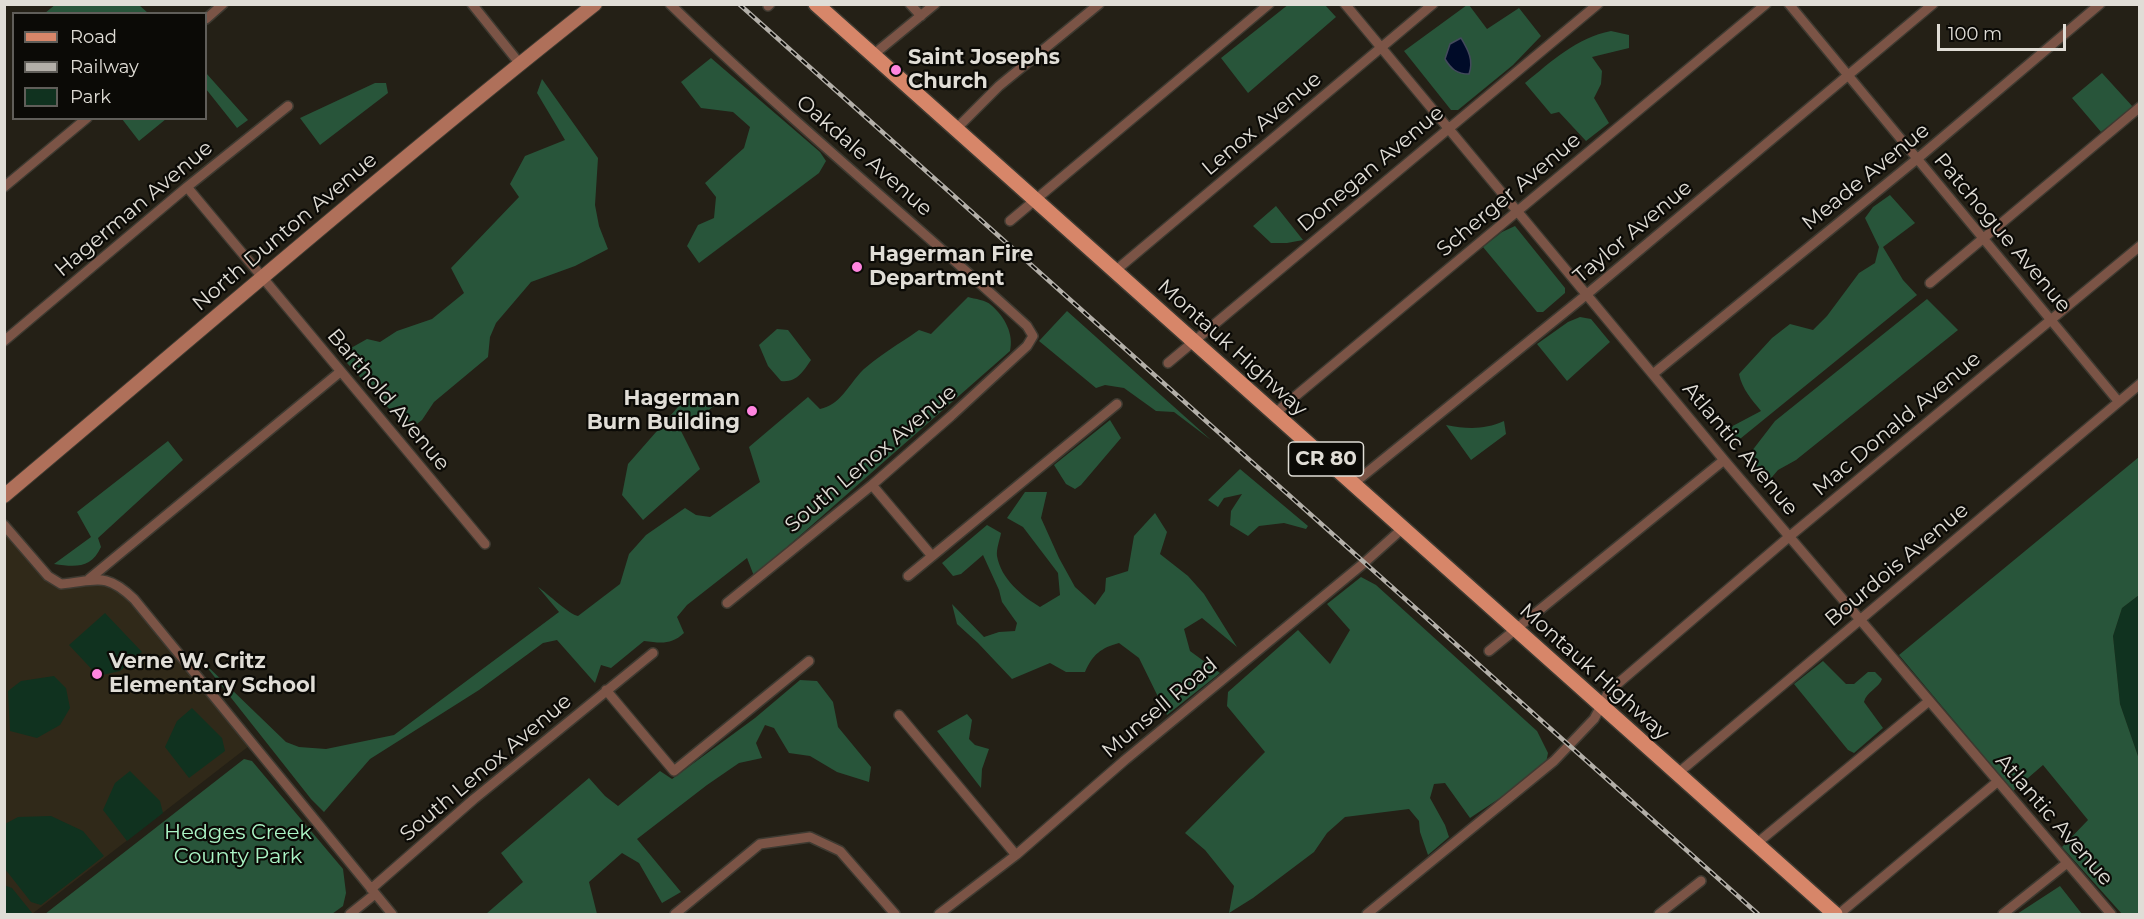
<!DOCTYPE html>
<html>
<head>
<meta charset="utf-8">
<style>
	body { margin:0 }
	#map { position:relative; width:2144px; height:919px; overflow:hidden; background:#242016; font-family:Montserrat,sans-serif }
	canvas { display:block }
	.frame { position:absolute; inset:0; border:6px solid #e0ddd6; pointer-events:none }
	.legend { position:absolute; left:12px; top:12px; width:195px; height:108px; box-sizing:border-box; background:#0b0a06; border:2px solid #605e59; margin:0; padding:8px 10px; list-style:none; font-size:18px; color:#e0ddd6 }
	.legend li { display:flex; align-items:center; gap:12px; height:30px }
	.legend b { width:30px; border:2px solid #605e59 }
	.scale { position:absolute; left:1937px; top:24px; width:129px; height:27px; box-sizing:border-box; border:3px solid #e0ddd6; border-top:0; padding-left:8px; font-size:18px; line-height:21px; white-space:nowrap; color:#e0ddd6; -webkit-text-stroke:4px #0b0a06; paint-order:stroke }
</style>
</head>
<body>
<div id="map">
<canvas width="2144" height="919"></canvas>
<div class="frame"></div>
<ul class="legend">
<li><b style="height:8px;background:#d78669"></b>Road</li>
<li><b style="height:8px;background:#b3afa8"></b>Railway</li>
<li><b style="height:16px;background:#10321f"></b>Park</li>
</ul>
<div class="scale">100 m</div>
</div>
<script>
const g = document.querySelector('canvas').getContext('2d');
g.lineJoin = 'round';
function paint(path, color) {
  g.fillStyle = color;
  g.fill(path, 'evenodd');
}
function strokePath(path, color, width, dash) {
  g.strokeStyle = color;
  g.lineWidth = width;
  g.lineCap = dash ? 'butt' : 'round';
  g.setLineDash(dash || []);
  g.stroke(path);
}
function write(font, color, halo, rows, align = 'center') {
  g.font = font + ' Montserrat,sans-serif';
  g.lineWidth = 4.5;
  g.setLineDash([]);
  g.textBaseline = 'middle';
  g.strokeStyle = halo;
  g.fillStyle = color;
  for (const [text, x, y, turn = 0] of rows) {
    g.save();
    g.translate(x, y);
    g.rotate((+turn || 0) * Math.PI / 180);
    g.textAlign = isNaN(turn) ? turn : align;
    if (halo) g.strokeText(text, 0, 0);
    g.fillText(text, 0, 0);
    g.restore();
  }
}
const built = new Path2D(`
	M 4,529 L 66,587 L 94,584 L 112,588 L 120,593 L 130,602 L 249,746 L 32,914 L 5,914 Z`);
const green = new Path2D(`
	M 2139,595 L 2139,759 L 2120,704 L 2113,636 L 2122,608 Z
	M 105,613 L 142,652 L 120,671 L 98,676 L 69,645 Z
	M 54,676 L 66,688 L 70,708 L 60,725 L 37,738 L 10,731 L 8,691 L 21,681 Z
	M 192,708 L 222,738 L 225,751 L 189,778 L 165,747 L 177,721 Z
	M 130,771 L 160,801 L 163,813 L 127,841 L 103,810 L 115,783 Z
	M 51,816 L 83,831 L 104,856 L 41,905 L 31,902 L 5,869 L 5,824 L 18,817 Z
	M 4,885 L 12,888 L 33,914 L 5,914 Z`);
const forest = new Path2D(`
	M 56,4 L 139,5 L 148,13 L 45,13 Z
	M 1289,4 L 1325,5 L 1336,17 L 1248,93 L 1221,58 Z
	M 1467,5 L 1469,5 L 1487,29 L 1519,8 L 1541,36 L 1513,65 L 1458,110 L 1451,110 L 1404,51 Z
	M 1611,31 L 1629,35 L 1629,48 L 1592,57 L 1602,71 L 1601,84 L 1594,98 L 1609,123 L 1586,141 L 1559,112 L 1551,114 L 1525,83 C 1552,61 1576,38 1611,31 Z
	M 711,58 L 820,152 L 826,161 L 819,173 L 699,263 L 687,246 L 698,225 L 714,218 L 716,197 L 705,183 L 744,148 L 750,127 L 733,112 L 701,108 L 681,82 Z
	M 206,73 L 248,120 L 237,128 L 206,89 Z
	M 2102,73 L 2133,107 L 2101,132 L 2072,98 Z
	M 542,79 L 598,158 L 595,205 L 599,226 L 608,249 L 575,266 L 531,282 L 496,323 L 490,337 L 488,357 L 434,402 L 422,420 L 409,430 L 347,363 L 351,348 L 367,339 L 380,342 L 397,331 L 432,319 L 464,293 L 451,268 L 519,197 L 510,184 L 525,156 L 565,140 L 537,93 Z
	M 375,83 L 386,83 L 388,93 L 320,145 L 300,118 Z
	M 122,119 L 166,119 L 139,141 Z
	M 1890,195 L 1915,223 L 1883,247 L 1903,280 L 1917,295 L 1735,443 L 1727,429 L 1761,411 C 1752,400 1742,389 1739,374 L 1772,338 L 1790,324 L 1813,330 L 1827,316 L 1859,273 L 1875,263 L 1879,247 L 1865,218 L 1873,207 Z
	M 1276,206 L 1303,240 L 1287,243 L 1271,243 L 1253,226 Z
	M 1515,226 L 1565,288 L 1565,293 L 1543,312 L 1537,312 L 1483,247 L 1502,232 Z
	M 968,297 C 975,299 986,300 991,305 C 1005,317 1014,334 1010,351 L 754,576 L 747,558 L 687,605 L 677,617 L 684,633 C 671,645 661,643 644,641 L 611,668 L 601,665 L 595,683 L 557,640 L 543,643 L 479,690 L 370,759 L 324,812 L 311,799 L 202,661 L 286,742 L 299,747 L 326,749 L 394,735 L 559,612 L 538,587 C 547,593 570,615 578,616 L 620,584 L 629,554 L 646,535 L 685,508 L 696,515 L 710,517 L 760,482 L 749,447 L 808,397 L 820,409 C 840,405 848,386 861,372 C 875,358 902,342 919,330 L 931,334 Z
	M 1927,299 L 1958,330 L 1796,460 L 1778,470 L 1767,483 L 1761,481 L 1748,456 L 1775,421 Z
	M 1067,311 L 1211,440 L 1174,412 L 1156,411 L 1124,388 L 1105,385 L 1096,388 L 1039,341 Z
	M 1580,317 L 1591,319 L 1610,342 L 1567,381 L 1537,344 L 1568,322 Z
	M 777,329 L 788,330 L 811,360 C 803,372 796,383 781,381 L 768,366 L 759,345 Z
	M 692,391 L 714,406 L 681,431 L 700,469 L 643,520 L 622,495 L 628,464 Z
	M 1110,420 L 1121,438 L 1081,485 L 1075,489 L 1066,484 L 1054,465 Z
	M 1504,421 L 1506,434 L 1471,460 L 1446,425 C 1467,429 1484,430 1504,421 Z
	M 168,441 L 183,460 L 98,538 L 101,547 C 91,569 75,567 54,564 L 91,537 L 77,512 Z
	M 2139,457 L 2139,595 L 2122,608 L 2113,636 L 2120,704 L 2139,759 L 2139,914 L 2122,914 L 2062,847 L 2088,820 L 2043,765 L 2013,791 L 1899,655 Z
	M 1240,469 L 1308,526 L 1306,529 L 1284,523 L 1259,526 L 1248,536 L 1230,525 L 1231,511 L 1242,494 L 1224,498 L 1218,507 L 1208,500 Z
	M 1025,492 L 1047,492 L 1041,518 L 1059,558 L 1075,587 L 1095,605 L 1105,591 L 1106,578 L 1128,571 L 1134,536 L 1155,513 L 1167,532 L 1160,554 L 1188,576 L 1204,594 L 1237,647 L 1202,618 L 1184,629 L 1190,651 L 1220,673 L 1167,715 L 1139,658 L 1119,643 C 1101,648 1093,654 1085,672 L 1066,672 L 1050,663 L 1012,679 L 978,643 L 957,624 L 952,604 L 984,637 L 999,632 L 1015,631 L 1017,623 L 1002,602 L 999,590 L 983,555 L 961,574 L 953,576 L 942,563 L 987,525 L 1001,533 C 1000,539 996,549 997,556 C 1001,579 1022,596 1040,607 L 1060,595 L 1058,573 L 1023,527 L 1007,518 Z
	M 1361,577 L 1376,585 L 1537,731 L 1548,753 L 1545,768 L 1470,818 L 1445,783 L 1434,784 L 1430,798 L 1445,825 L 1449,837 L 1428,855 L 1420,832 L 1419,821 L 1409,809 L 1345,817 L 1327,833 L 1314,852 L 1253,898 L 1229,913 L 1234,886 L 1205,850 L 1185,833 L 1265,752 L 1227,706 L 1228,692 L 1298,630 L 1330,664 L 1350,630 L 1327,604 Z
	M 1823,661 L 1846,684 L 1854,684 L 1868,672 L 1875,672 L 1882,679 C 1879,688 1866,692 1864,702 L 1883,728 L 1854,753 L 1848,750 L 1794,684 Z
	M 800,680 L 817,681 L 833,702 L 838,727 L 871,767 L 869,782 L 837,772 L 810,756 L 789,753 L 774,728 L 765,725 L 756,743 L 762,758 L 739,763 L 707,785 L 637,839 L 681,892 L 662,903 L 639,863 L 622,853 L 589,882 L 597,914 L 486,914 L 523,882 L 501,853 L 589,778 L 605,796 L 618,806 L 660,771 L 672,779 L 755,718 Z
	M 967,714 L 972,720 L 969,739 L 975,745 L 989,749 L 982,769 L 981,788 L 937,731 Z
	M 244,759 L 252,761 L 343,869 L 346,893 L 343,906 L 332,914 L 45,914 Z
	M 2060,886 L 2082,914 L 2017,914 Z`);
const water = new Path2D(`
	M 1461,38 C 1468,50 1474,60 1469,74 C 1457,74 1451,69 1445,59 L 1450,44 Z`);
const street = new Path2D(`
	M 472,4 L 520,64
	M 670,4 C 785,116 909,218 1027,326 L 1033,336 L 1027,346 L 951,416 L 872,485 L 727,603
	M 910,4 L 921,16
	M 1345,4 L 1724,460 L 2111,914
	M 1789,4 L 2118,401
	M 768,6 L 770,4
	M 206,19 L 223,4
	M 873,55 L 935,4
	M 956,129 L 999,86 L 1099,4
	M 4,187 L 87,118
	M 187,187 L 485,544
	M 1010,221 L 1269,4
	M 1115,271 L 1433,4
	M 1930,283 L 2140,107
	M 4,341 L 187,187 L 288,106
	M 1168,363 L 1598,4
	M 1653,374 L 1917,159 L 2100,4
	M 1274,414 L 1766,4
	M 1353,484 L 1586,295 L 1933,4
	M 872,485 L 932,556
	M 4,525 L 48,576 L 61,584 C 96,581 105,571 134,599 L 392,914
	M 908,576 L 1117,404
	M 89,579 L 340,372
	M 1489,651 L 1724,460
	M 606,690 L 674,771 L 809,661
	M 899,715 L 1016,855
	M 1677,774 L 2140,384
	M 1756,844 L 1929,701
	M 371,889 L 474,799 L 653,653
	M 350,914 L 375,894
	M 675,914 L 760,844 L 810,837 L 840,851 L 895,914
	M 939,914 L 1016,855 L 1125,760 L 1364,563 L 1403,528
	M 1367,914 L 1554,761 L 1594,719 L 1609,691 L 1615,686 L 1790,536 L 2140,246
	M 1659,914 L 1701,881
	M 1839,914 L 1997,782
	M 2003,914 L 2067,863`);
const secondary = new Path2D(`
	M 4,496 C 200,331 394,163 595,4`);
const primary = new Path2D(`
	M 816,4 L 1835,914`);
const rail = new Path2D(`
	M 739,4 L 1758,914`);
const markers = [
	[896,70,6,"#ff85df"],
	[857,267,6,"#ff85df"],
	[752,411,6,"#ff85df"],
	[97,674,6,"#ff85df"]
];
const shields = [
	[1326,459,75]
];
const shieldNames = [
	["CR 80",1326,459]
];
const poiNames = [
	["Saint Josephs",908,58],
	["Church",908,82],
	["Hagerman Fire",869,255],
	["Department",869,279],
	["Hagerman",740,399,"right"],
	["Burn Building",740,423,"right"],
	["Verne W. Critz",109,662],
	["Elementary School",109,686]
];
const streetNames = [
	["Lenox Avenue",1262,124,-40],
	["Oakdale Avenue",864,156,41],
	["Donegan Avenue",1371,169,-40],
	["Meade Avenue",1866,177,-39],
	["Scherger Avenue",1509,195,-40],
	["Hagerman Avenue",134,209,-40],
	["North Dunton Avenue",285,232,-40],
	["Taylor Avenue",1633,232,-40],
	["Patchogue Avenue",2002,233,50],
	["Montauk Highway",1232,348,42],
	["Barthold Avenue",388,400,50],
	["Mac Donald Avenue",1897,424,-40],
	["Atlantic Avenue",1740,449,50],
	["South Lenox Avenue",871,459,-40],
	["Bourdois Avenue",1897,565,-40],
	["Montauk Highway",1594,672,42],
	["Munsell Road",1160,708,-40],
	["South Lenox Avenue",486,768,-40],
	["Atlantic Avenue",2054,820,49]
];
const parkNames = [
	["Hedges Creek",238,833],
	["County Park",238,857]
];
paint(built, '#302919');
paint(green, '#10321f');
paint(forest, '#28553a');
paint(water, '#000b28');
strokePath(water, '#434a5c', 1.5);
strokePath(street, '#3e3a31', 12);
strokePath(secondary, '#3e3a31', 16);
strokePath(primary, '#3e3a31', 18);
strokePath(street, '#7b5446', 9);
strokePath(secondary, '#af705a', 14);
strokePath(primary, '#d78669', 15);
strokePath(rail, '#b3afa8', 4.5);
strokePath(rail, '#0b0a06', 2, [7]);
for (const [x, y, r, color] of markers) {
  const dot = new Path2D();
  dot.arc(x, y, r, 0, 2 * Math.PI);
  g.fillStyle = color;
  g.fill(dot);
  strokePath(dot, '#0b0a06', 2);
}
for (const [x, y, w] of shields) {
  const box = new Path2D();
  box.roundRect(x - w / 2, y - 17, w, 34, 4.5);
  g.fillStyle = '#0b0a06';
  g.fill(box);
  strokePath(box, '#e0ddd6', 1.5);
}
write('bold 20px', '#e0ddd6', null, shieldNames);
write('bold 21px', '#e0ddd6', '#0b0a06', poiNames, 'left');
write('21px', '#e0ddd6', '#0b0a06', streetNames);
write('21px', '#acf6c6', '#0b0a06', parkNames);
</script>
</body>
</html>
